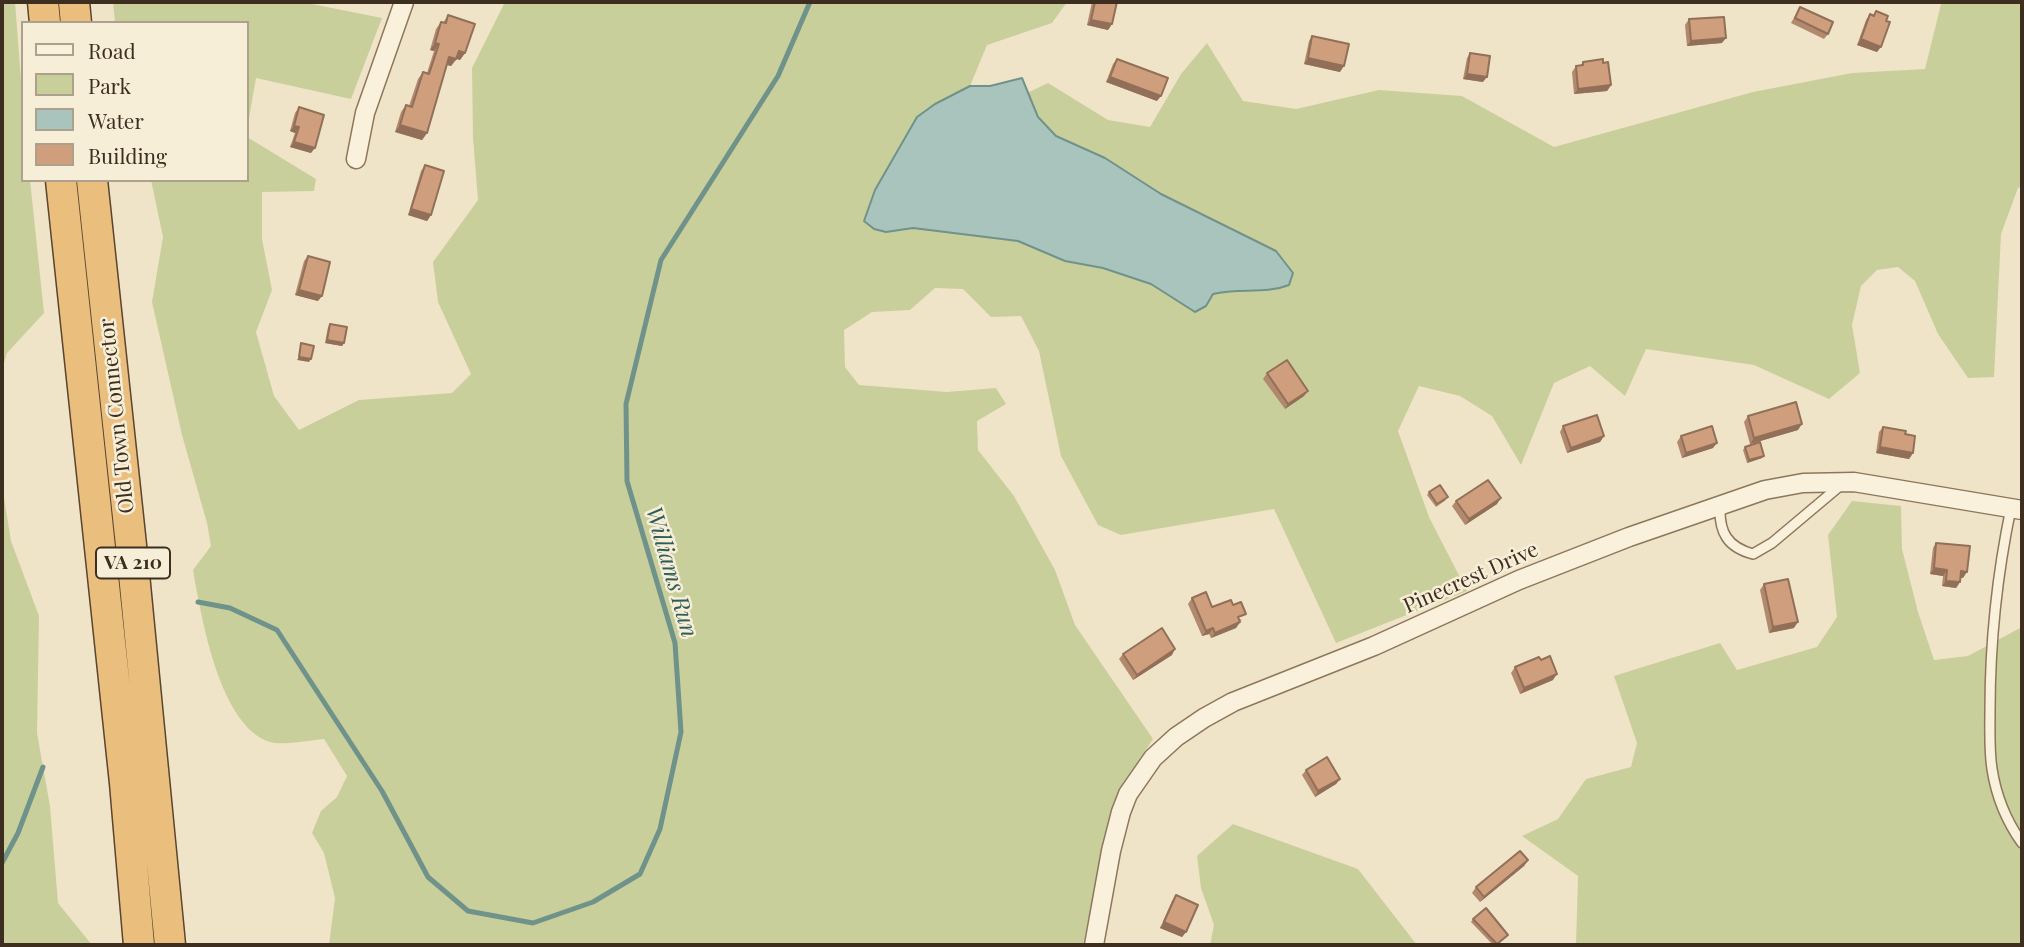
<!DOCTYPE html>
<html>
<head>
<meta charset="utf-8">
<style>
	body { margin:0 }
	#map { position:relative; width:2024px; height:947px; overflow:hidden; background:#f0e4c8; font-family:"Playfair Display",serif }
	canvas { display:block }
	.frame { position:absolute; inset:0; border:4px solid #3d2e20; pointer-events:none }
	.legend { position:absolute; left:21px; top:21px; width:228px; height:161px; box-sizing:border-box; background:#f7eed8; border:2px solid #ada18e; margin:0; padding:9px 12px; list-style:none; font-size:21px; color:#3d2e20 }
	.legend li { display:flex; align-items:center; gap:14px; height:35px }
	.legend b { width:35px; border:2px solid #ada18e }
</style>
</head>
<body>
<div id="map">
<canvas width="2024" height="947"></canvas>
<div class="frame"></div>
<ul class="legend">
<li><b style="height:9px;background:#faf1dc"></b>Road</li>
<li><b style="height:19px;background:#c9cf9b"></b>Park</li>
<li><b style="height:19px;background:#a9c4bc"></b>Water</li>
<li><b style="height:19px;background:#cf9f7d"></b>Building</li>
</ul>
</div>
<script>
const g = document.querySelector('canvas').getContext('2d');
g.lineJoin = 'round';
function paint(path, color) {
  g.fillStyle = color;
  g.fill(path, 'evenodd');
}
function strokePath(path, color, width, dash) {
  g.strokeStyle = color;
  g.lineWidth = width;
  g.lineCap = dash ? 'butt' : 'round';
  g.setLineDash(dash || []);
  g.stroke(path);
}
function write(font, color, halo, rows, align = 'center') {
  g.font = font + ' "Playfair Display",serif';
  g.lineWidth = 5;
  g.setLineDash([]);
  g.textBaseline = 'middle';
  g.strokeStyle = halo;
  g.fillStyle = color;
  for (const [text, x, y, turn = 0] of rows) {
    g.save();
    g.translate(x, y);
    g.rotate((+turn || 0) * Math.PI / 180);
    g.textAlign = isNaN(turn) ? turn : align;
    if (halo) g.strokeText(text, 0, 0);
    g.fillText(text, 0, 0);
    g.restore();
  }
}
const green = new Path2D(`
	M 2,2 L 15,2 L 23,106 L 23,180 L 30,180 L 44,313 L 7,353 L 2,370 Z
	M 113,2 L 311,2 L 312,4 L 382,18 L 351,99 L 256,78 L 247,130 L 247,23 L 115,23 Z
	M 505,2 L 1067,2 L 1052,23 L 987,45 L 970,86 L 935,104 L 886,232 L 913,228 L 1018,241 L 1065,261 L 1103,268 L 1151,284 L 1206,306 L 1213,294 L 1238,289 L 1264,291 L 1276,251 L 1161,194 L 1105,158 L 1056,136 L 1038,117 L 1027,93 L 1048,83 L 1108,120 L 1150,127 L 1181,74 L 1207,43 L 1243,101 L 1296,109 L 1379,90 L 1462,96 L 1554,147 L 1753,92 L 1852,73 L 1925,69 L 1941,4 L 1956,2 L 2022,2 L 2022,186 L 2018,188 L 2001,234 L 1994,377 L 1968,378 L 1938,334 L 1915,281 L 1898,267 L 1877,270 L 1861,286 L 1852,325 L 1860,373 L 1829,399 L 1754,365 L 1646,349 L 1625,396 L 1590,366 L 1554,383 L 1521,465 L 1492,416 L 1460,396 L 1419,386 L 1398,431 L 1429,517 L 1467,591 L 1336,643 L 1274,509 L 1121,535 L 1098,525 L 1061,456 L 1039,351 L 1021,316 L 991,317 L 963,289 L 935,288 L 910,310 L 872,312 L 844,330 L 845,367 L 859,385 L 947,392 L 996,388 L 1006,404 L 977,421 L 978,450 L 1014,496 L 1055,570 L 1075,625 L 1153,739 L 1121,787 L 1102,854 L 1083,945 L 329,945 L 335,898 L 324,853 L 312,833 L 321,811 L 337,797 L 347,776 L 324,739 C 311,740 281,746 270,742 C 219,726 201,615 193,570 L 211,546 L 207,523 L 182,435 L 152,302 L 163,237 L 151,180 L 247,180 L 247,137 L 316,179 L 314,191 L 262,192 L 262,239 L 272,290 L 256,332 L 274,396 L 299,430 L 359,400 L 452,393 L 471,374 L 438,302 L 433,262 L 478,200 L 473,138 L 472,68 Z
	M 2,485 L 11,541 L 39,616 L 37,733 L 50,806 L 58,903 L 92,945 L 2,945 Z
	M 1852,501 L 1901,506 L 1902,549 L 1918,612 L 1934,660 L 1968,656 L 2022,627 L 2022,945 L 1576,945 L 1578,876 L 1522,836 L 1558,819 L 1586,779 L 1631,767 L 1637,743 L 1614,676 L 1720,643 L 1737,670 L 1817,647 L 1837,617 L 1828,535 Z
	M 1233,824 L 1358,869 L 1417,945 L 1210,945 L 1214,925 L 1201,888 L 1197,856 Z`);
const water = new Path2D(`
	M 1022,78 L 1038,117 L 1056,136 L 1105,158 L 1161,194 L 1276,251 L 1293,273 L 1289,285 C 1264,295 1239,287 1213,294 L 1206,306 L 1195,312 L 1151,284 L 1103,268 L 1065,261 L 1018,241 L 913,228 L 886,232 L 874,229 L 864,221 L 875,190 L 917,117 L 935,104 L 970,86 L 990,86 Z`);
const stream = new Path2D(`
	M 198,602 L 230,608 L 277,630 L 382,791 L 428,877 L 468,911 L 533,923 L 593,902 L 640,874 L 660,829 L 681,732 L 675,643 L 627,481 L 626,404 L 661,260 L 778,76 L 810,2
	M 2,863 L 18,833 L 43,767`);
const service = new Path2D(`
	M 1720,506 C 1719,532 1727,547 1753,554 L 1772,543 L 1841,485
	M 2011,508 C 1997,575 1990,642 1990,710 C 1990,730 1989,750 1992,769 C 1996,795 2007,822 2022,843`);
const minor = new Path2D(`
	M 356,159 L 365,113 L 404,2
	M 1094,945 L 1111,851 L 1121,812 L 1128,794 L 1153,758 L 1176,737 L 1204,718 L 1233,702 L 1374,646 L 1519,580 L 1629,537 L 1765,490 L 1803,483 L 1854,482 L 2022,510`);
const trunk = new Path2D(`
	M 43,2 L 45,23
	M 74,2 L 76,23
	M 61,180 L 125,783 L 139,945
	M 92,180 L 133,564 L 170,945`);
const wall = new Path2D(`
	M 1092,2 L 1117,2 L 1112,24 L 1108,30 L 1087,25 Z
	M 1800,7 L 1828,34 L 1824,39 L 1791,23 Z
	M 1876,11 L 1886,21 L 1877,52 L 1857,45 L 1866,20 L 1870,14 L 1873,15 Z
	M 448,15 L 465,53 L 460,60 L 457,59 L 451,66 L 447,65 L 427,133 L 422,140 L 395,132 L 401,112 L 406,105 L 409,106 L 418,79 L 423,72 L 427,73 L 434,51 L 430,50 L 436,29 L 441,22 L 443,23 Z
	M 1689,19 L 1722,43 L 1687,46 L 1685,25 Z
	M 1312,36 L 1340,72 L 1304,64 L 1309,41 Z
	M 1470,53 L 1483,82 L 1463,79 L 1467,58 Z
	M 1117,59 L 1157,101 L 1106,82 L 1113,64 Z
	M 1583,62 L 1603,63 L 1611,85 L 1607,91 L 1574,94 L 1572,72 L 1576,66 L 1580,66 Z
	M 299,107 L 311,153 L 290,147 L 295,133 L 290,131 L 295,113 Z
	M 425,165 L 431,215 L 427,221 L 408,215 L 421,171 Z
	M 308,256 L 318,301 L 295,295 L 304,261 Z
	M 330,324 L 344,343 L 342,346 L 325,343 L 328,327 Z
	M 1267,373 L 1304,396 L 1285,409 L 1263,379 Z
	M 1748,416 L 1798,430 L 1750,444 L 1744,422 Z
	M 1563,426 L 1604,436 L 1600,442 L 1567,453 L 1560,432 Z
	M 1883,427 L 1905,434 L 1913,453 L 1909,459 L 1876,453 L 1879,432 Z
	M 1681,436 L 1713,448 L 1682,458 L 1677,442 Z
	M 1745,447 L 1762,458 L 1747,463 L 1743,450 Z
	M 1429,492 L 1446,500 L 1436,507 L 1427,495 Z
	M 1456,501 L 1497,504 L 1465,525 L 1452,506 Z
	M 1936,543 L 1963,578 L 1961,578 L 1960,582 L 1956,588 L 1942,586 L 1943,576 L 1930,574 L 1933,548 Z
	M 1764,584 L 1794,628 L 1769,633 L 1760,590 Z
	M 1192,598 L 1212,607 L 1242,620 L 1240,621 L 1240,622 L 1236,628 L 1211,638 L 1209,634 L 1202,636 L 1188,604 Z
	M 1123,654 L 1172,655 L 1133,680 L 1119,659 Z
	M 1515,667 L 1553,680 L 1520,694 L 1511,673 Z
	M 1306,770 L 1340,779 L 1336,784 L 1315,797 L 1302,775 Z
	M 1528,860 L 1524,866 L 1480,902 L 1472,893 L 1476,887 Z
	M 1176,895 L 1186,932 L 1182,937 L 1160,928 L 1172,901 Z
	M 1473,919 L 1508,935 L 1497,945 L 1493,945 L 1471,922 Z`);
const shadedWall = new Path2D(`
	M 1091,20 L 1112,24 L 1108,30 L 1087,25 Z
	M 1726,38 L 1722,43 L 1687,46 L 1691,41 Z
	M 1861,39 L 1881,47 L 1877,52 L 1857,45 Z
	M 435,43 L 439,44 L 434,51 L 430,50 Z
	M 459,51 L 465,53 L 460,60 L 454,58 Z
	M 449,57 L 456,59 L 451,66 L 444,64 Z
	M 1308,58 L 1344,66 L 1340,72 L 1304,64 Z
	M 1467,74 L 1487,77 L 1483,82 L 1463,79 Z
	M 1110,77 L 1161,96 L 1157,101 L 1106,82 Z
	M 1611,85 L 1607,91 L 1574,94 L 1578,89 Z
	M 400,125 L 427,133 L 422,140 L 395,132 Z
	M 294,126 L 299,127 L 295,133 L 290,131 Z
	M 294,142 L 315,148 L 311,153 L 290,147 Z
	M 411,209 L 431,215 L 427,221 L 408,215 Z
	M 299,290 L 322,296 L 318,301 L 295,295 Z
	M 327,340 L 344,343 L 342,346 L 325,343 Z
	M 299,357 L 311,359 L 309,362 L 297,360 Z
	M 1308,391 L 1304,396 L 1285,409 L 1288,404 Z
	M 1802,424 L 1798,430 L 1750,444 L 1754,438 Z
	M 1604,436 L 1600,442 L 1567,453 L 1571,448 Z
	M 1717,443 L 1713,448 L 1682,458 L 1686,453 Z
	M 1880,447 L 1913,453 L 1909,459 L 1876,453 Z
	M 1764,456 L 1762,458 L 1747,463 L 1749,460 Z
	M 1501,498 L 1497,504 L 1465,525 L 1469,519 Z
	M 1934,568 L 1947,570 L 1943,576 L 1930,574 Z
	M 1961,571 L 1967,572 L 1963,578 L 1957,577 Z
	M 1946,581 L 1960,582 L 1956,588 L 1942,586 Z
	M 1240,622 L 1236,628 L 1211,638 L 1215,633 Z
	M 1798,622 L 1794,628 L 1769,633 L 1773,627 Z
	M 1213,628 L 1209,634 L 1202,636 L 1206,631 Z
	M 1175,649 L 1172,655 L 1133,680 L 1137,675 Z
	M 1557,674 L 1553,680 L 1520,694 L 1524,688 Z
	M 1340,779 L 1336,784 L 1315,797 L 1318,791 Z
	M 1528,860 L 1524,866 L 1480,902 L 1484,897 Z
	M 1164,922 L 1186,932 L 1182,937 L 1160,928 Z`);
const building = new Path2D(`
	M 1095,2 L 1117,2 L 1112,24 L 1091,20 Z
	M 1800,7 L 1833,22 L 1828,34 L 1795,18 Z
	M 1876,11 L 1888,16 L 1886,21 L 1890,22 L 1881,47 L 1861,39 L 1870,14 L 1874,16 Z
	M 448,15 L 475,24 L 465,53 L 459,51 L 456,59 L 449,57 L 427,133 L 400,125 L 406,105 L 412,107 L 423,72 L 429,74 L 439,44 L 435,43 L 441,22 L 446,23 Z
	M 1724,17 L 1726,38 L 1691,41 L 1689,19 Z
	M 1312,36 L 1349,44 L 1344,66 L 1308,58 Z
	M 1470,53 L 1490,56 L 1487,77 L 1467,74 Z
	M 1117,59 L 1168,78 L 1161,96 L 1110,77 Z
	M 1603,59 L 1603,63 L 1608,62 L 1611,85 L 1578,89 L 1576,66 L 1583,65 L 1583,62 Z
	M 299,107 L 324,115 L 315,148 L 294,142 L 299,127 L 294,126 Z
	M 425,165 L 444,171 L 431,215 L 411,209 Z
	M 308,256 L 330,262 L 322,296 L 299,290 Z
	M 330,324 L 347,327 L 344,343 L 327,340 Z
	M 301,343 L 314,346 L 311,359 L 299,357 Z
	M 1287,360 L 1308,391 L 1288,404 L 1267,373 Z
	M 1796,402 L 1802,424 L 1754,438 L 1748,416 Z
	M 1597,415 L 1604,436 L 1571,448 L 1563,426 Z
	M 1712,426 L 1717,443 L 1686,453 L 1681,436 Z
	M 1883,427 L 1906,431 L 1905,434 L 1915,436 L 1913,453 L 1880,447 Z
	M 1760,442 L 1764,456 L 1749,460 L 1745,447 Z
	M 1488,480 L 1501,498 L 1469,519 L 1456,501 Z
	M 1440,485 L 1448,497 L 1437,504 L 1429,492 Z
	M 1936,543 L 1970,546 L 1967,572 L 1961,571 L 1960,582 L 1946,581 L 1947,570 L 1934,568 Z
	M 1788,579 L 1798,622 L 1773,627 L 1764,584 Z
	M 1206,592 L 1212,607 L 1231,600 L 1233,605 L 1241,602 L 1246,614 L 1238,617 L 1240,622 L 1215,633 L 1213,628 L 1206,631 L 1192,598 Z
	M 1162,628 L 1175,649 L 1137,675 L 1123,654 Z
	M 1550,656 L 1557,674 L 1524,688 L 1515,667 L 1539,657 L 1541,660 Z
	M 1327,757 L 1340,779 L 1318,791 L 1306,770 Z
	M 1520,851 L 1528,860 L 1484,897 L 1476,887 Z
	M 1176,895 L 1198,905 L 1186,932 L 1164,922 Z
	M 1486,908 L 1508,935 L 1497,944 L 1473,919 Z`);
const shields = [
	[133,563,74]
];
const shieldNames = [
	["VA 210",133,563]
];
const streetNames = [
	["Old Town Connector",117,416,-96],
	["Pinecrest Drive",1471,578,-24]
];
const waterNames = [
	["Williams Run",671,572,74]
];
paint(green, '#c9cf9b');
paint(water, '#a9c4bc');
strokePath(water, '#6f938a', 2);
strokePath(stream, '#6f938a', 5);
strokePath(service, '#8d765c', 12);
strokePath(minor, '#8d765c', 21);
strokePath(trunk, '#5b4430', 33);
strokePath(service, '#faf1dc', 9);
strokePath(minor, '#faf1dc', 18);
strokePath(trunk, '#eabe7c', 30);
paint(wall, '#b2896c');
paint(shadedWall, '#916f58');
paint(building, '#cf9f7d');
strokePath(building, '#916f58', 2);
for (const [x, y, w] of shields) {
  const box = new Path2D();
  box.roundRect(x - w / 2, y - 15.5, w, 31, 5);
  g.fillStyle = '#f7eed8';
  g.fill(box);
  strokePath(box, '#3d2e20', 2);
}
write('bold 19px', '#3d2e20', null, shieldNames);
write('21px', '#3d2e20', '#f7eed8', streetNames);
write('italic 23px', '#2f5d5a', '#f7eed8', waterNames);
</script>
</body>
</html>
